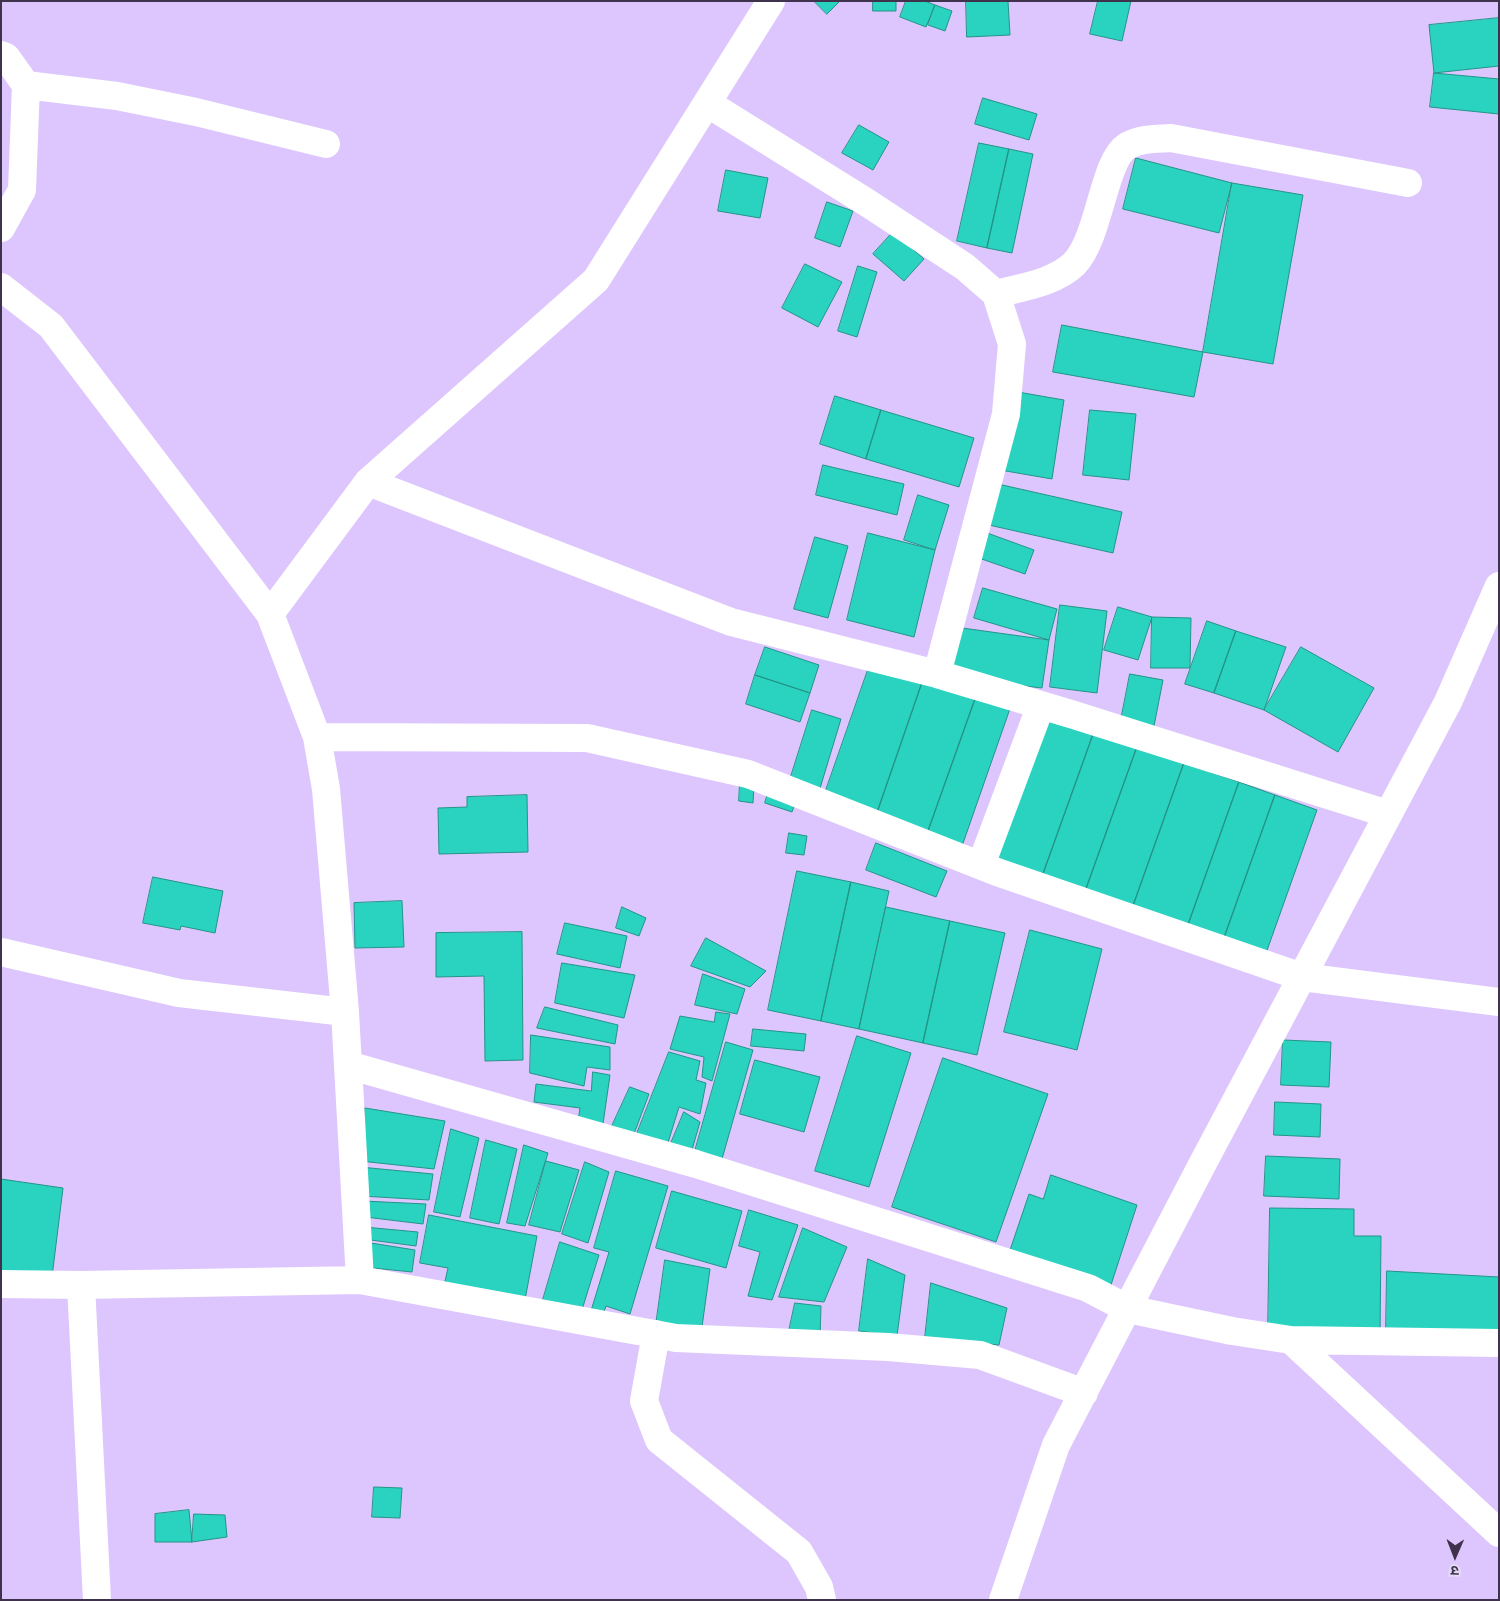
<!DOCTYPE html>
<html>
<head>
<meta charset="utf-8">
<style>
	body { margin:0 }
	#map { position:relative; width:1500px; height:1601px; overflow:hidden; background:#ddc6fd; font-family:"Roboto Condensed","Noto Sans Devanagari",sans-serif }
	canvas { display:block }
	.frame { position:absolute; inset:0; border:2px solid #3e324d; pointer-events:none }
	.north { position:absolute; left:1430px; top:1531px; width:50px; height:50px; -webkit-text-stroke:4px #e5daf6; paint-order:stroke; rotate:181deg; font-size:14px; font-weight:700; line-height:20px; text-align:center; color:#3e324d }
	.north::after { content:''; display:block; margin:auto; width:18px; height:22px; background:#3e324d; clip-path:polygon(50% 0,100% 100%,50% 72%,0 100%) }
</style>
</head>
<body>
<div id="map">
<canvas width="1500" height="1601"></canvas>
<div class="frame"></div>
<div class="north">उ</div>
</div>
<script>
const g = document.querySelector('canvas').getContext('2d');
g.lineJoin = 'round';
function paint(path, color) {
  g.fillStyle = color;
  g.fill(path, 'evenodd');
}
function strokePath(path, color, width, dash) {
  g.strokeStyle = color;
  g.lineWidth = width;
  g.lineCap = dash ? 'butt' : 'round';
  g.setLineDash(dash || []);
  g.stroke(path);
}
const building = new Path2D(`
	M 814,1 L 840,1 L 827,14 Z
	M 873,1 L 896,1 L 896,11 L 873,11 Z
	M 906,1 L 925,1 L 935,5 L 926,27 L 900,17 Z
	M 966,1 L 1008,1 L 1010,35 L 967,37 Z
	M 1098,1 L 1131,1 L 1122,41 L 1090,34 Z
	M 935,5 L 952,11 L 945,31 L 928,25 Z
	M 1499,18 L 1499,66 L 1434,73 L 1429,25 Z
	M 1434,73 L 1499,79 L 1499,114 L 1430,107 Z
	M 983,98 L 1037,114 L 1029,140 L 975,124 Z
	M 859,125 L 889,142 L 873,170 L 842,153 Z
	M 979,143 L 1009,149 L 987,248 L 957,241 Z
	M 1009,149 L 1033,154 L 1012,253 L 987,248 Z
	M 1136,158 L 1232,183 L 1219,233 L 1123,209 Z
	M 726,170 L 768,178 L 760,218 L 718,211 Z
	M 1232,183 L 1303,195 L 1273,364 L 1203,352 Z
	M 827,202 L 853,211 L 840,247 L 815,238 Z
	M 893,232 L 924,259 L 904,281 L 873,254 Z
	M 805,264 L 842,282 L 818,327 L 782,308 Z
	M 858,266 L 877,272 L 857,337 L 838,331 Z
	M 1062,325 L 1203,352 L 1194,397 L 1053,372 Z
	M 1012,391 L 1064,400 L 1052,479 L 1000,470 Z
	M 835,396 L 881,410 L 866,459 L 820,444 Z
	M 881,410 L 974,438 L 959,487 L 866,459 Z
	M 1090,410 L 1136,414 L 1129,480 L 1083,475 Z
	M 823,465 L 904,484 L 897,515 L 816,495 Z
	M 989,482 L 1122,512 L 1113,553 L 980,523 Z
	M 918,495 L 949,505 L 935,550 L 904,540 Z
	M 979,530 L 1034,550 L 1025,574 L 970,555 Z
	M 868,533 L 935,550 L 914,637 L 847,620 Z
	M 815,537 L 848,546 L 828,618 L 794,609 Z
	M 983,588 L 1057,609 L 1049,640 L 974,618 Z
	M 1060,605 L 1107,611 L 1097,693 L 1050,687 Z
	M 1118,607 L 1152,617 L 1138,660 L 1104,650 Z
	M 1152,617 L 1191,618 L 1190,668 L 1151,668 Z
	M 1207,621 L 1236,631 L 1214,693 L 1185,684 Z
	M 955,627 L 1049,640 L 1042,688 L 948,677 Z
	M 1236,631 L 1286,647 L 1264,710 L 1214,693 Z
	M 765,647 L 819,665 L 810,693 L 755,675 Z
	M 1301,647 L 1374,688 L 1338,752 L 1264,710 Z
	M 869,667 L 923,680 L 876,816 L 824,796 Z
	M 1130,674 L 1163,680 L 1154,726 L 1121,720 Z
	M 755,675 L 810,693 L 800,722 L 746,704 Z
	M 923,680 L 978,691 L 926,837 L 876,816 Z
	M 978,691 L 1012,703 L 961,849 L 926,837 Z
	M 812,710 L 841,719 L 818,795 L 788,786 Z
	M 1048,716 L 1094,732 L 1042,877 L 997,861 Z
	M 1094,732 L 1137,747 L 1085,892 L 1042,877 Z
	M 1137,747 L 1184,763 L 1132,909 L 1085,892 Z
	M 1184,763 L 1239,782 L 1187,928 L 1132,909 Z
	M 1239,782 L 1275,795 L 1223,941 L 1187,928 Z
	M 740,783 L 754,785 L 753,803 L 739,801 Z
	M 769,789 L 797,798 L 792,812 L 765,803 Z
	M 527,795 L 528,852 L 439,854 L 438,808 L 467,807 L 467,797 Z
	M 1275,795 L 1317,810 L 1265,956 L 1223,941 Z
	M 789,833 L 807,836 L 804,855 L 786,853 Z
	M 876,843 L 947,871 L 936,897 L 866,870 Z
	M 797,871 L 851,882 L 821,1021 L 768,1010 Z
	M 153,877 L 223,891 L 215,933 L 181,926 L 180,930 L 143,923 Z
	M 851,882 L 889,891 L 859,1029 L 821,1021 Z
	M 402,901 L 404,947 L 355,948 L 354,903 Z
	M 622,907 L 646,918 L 639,936 L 616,928 Z
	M 886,907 L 950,921 L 923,1043 L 859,1029 Z
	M 950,921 L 1005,933 L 977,1055 L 923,1043 Z
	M 565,923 L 627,936 L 620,968 L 557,954 Z
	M 1030,930 L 1102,949 L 1077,1050 L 1004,1032 Z
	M 522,932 L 523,1060 L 485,1061 L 484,976 L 436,977 L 436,933 Z
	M 706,938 L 766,971 L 750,987 L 691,966 Z
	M 562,963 L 635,975 L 624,1018 L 555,1003 Z
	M 703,974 L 745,989 L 737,1014 L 695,1005 Z
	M 545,1007 L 618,1025 L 615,1044 L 537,1028 Z
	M 716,1012 L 730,1014 L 712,1081 L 702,1077 L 704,1057 L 670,1049 L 680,1016 L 714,1022 Z
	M 753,1029 L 806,1034 L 804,1051 L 751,1046 Z
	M 531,1035 L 610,1047 L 610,1070 L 587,1067 L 584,1086 L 530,1073 Z
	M 857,1036 L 911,1053 L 869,1187 L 815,1171 Z
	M 1283,1040 L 1331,1042 L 1329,1087 L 1281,1085 Z
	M 726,1042 L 753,1050 L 722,1159 L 695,1151 Z
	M 669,1052 L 700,1061 L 696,1080 L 706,1083 L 700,1114 L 679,1107 L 667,1146 L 636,1136 Z
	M 943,1058 L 1048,1094 L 996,1242 L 892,1207 Z
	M 755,1060 L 820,1077 L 804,1132 L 740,1114 Z
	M 593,1072 L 610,1075 L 602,1131 L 577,1127 L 580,1108 L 534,1102 L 536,1084 L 591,1091 Z
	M 630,1087 L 649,1094 L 634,1134 L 612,1126 Z
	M 1275,1102 L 1321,1104 L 1320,1137 L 1274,1135 Z
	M 365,1108 L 445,1121 L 434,1169 L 360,1161 Z
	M 684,1112 L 700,1122 L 690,1157 L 669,1148 Z
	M 451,1129 L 479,1138 L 460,1217 L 434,1212 Z
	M 486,1140 L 517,1149 L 499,1224 L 470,1218 Z
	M 524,1145 L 548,1153 L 525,1226 L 507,1223 Z
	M 1266,1156 L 1340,1159 L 1339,1199 L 1264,1196 Z
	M 546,1161 L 579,1170 L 560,1232 L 529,1225 Z
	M 585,1162 L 609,1172 L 588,1243 L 562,1234 Z
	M 360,1167 L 433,1174 L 429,1200 L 361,1196 Z
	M 616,1171 L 668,1186 L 630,1314 L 606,1306 L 602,1318 L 590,1314 L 609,1252 L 594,1248 Z
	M 1051,1175 L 1137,1205 L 1109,1291 L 1008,1256 L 1029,1194 L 1043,1199 Z
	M 1,1179 L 63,1188 L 51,1285 L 1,1278 Z
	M 672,1191 L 742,1211 L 726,1268 L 656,1248 Z
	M 363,1201 L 426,1204 L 423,1224 L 365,1217 Z
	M 1270,1208 L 1354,1209 L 1354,1236 L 1381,1236 L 1380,1337 L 1268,1333 Z
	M 749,1210 L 798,1225 L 772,1300 L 748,1296 L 760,1252 L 739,1246 Z
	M 429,1215 L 537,1236 L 524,1305 L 443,1290 L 448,1268 L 420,1263 Z
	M 364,1227 L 418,1232 L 416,1246 L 363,1239 Z
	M 803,1228 L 847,1247 L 824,1302 L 779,1297 Z
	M 560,1242 L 599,1255 L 581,1313 L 542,1303 Z
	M 371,1243 L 415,1250 L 412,1272 L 373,1268 Z
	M 868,1259 L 905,1275 L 897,1336 L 859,1331 Z
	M 665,1260 L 710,1269 L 701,1334 L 656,1325 Z
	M 1387,1271 L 1499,1277 L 1499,1336 L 1386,1331 Z
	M 931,1283 L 1007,1308 L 999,1345 L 925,1338 Z
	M 795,1303 L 821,1306 L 820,1338 L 788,1336 Z
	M 374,1487 L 402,1488 L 400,1518 L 372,1517 Z
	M 189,1510 L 192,1542 L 155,1542 L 155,1514 Z
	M 194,1514 L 225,1515 L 227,1537 L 192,1542 Z`);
const minor = new Path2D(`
	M 1,55 L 6,57 L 26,85 L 22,190 L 1,228
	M 26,85 L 117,96 L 196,112 L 326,144
	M 707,103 L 866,202 L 965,267 L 996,294 L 1012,344 L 1006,414 L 937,674
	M 1,287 L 51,326 L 270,614
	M 996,294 C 1022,287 1054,283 1074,264 C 1100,238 1103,161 1127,146 C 1141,138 1156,139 1171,138 L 1408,183
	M 368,482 L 731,622 L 937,674 L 1074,715 L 1388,814
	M 317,737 L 587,738 L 748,774 L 997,872 L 1302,977 L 1499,1002
	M 981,865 L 1041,705
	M 1,952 L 179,993 L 345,1012
	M 348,1065 L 696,1164 L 1088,1288 L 1128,1309 L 1232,1331 L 1291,1340 L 1499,1343
	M 360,1280 L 676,1338 L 888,1347 L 980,1355 L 1084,1393
	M 1,1284 L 81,1285
	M 656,1334 L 644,1401 L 659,1440 L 799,1552 L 819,1587 L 822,1600
	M 1291,1340 L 1499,1533
	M 97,1600 L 81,1285 L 360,1280 L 345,1012 L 326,789 L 317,737 L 270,614 L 368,482 L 596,280 L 771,1
	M 1003,1600 L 1056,1445 L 1204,1161 L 1448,702 L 1499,586`);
paint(building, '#2ad2c0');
strokePath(building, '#239487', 1);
strokePath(minor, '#fff', 28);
</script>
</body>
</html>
